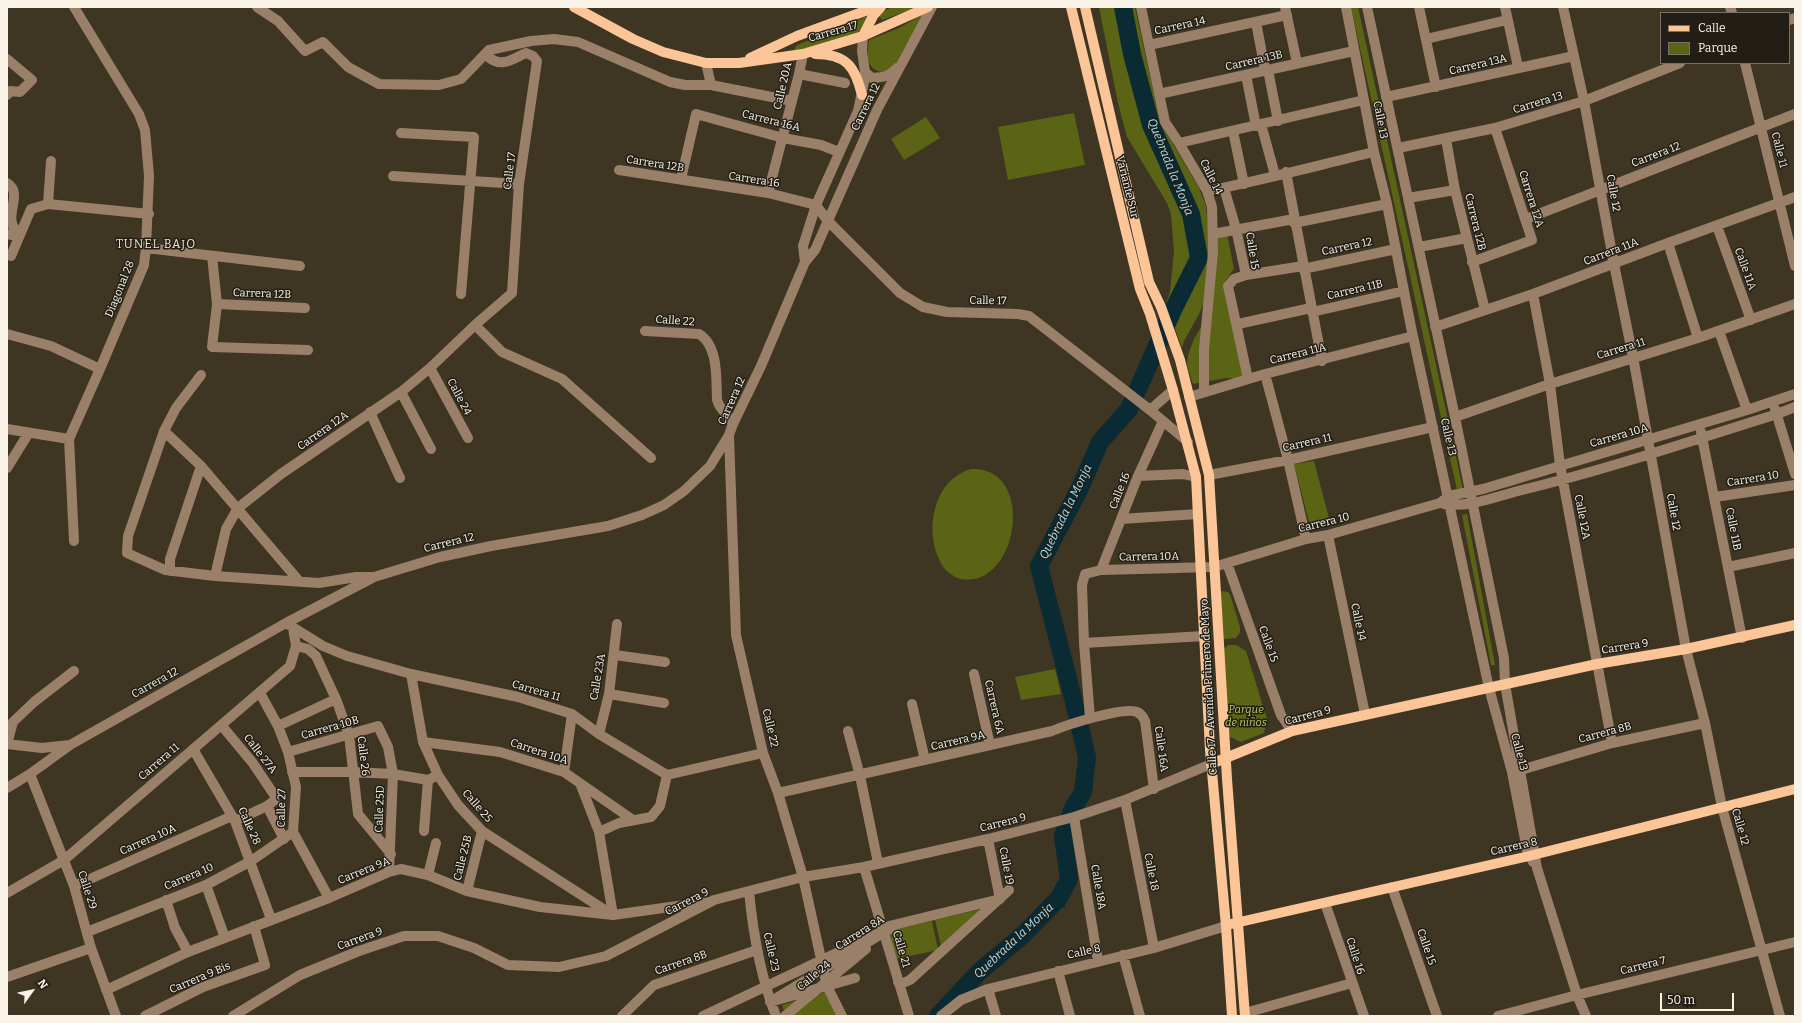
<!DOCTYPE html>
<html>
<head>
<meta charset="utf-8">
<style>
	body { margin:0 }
	#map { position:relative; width:1802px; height:1023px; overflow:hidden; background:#3e3622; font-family:Bitter,serif }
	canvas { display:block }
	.frame { position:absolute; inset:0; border:8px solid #f8f3e6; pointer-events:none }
	.legend { position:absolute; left:1660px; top:12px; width:130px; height:52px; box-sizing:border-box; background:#221e15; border:1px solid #787369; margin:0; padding:5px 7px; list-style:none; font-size:12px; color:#f8f3e6 }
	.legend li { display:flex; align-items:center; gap:8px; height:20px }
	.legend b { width:20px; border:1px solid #787369 }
	.north { position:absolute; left:12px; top:971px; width:40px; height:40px; -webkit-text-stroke:3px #221e15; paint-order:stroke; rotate:57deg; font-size:11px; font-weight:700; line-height:16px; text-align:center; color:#f8f3e6 }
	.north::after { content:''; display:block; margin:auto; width:14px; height:18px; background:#f8f3e6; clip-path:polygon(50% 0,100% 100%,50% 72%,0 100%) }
	.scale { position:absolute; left:1660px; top:993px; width:74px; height:18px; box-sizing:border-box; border:2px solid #f8f3e6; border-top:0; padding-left:5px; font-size:12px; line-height:14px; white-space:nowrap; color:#f8f3e6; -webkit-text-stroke:3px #221e15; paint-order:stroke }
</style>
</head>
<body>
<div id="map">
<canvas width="1802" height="1023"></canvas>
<div class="frame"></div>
<ul class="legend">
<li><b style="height:5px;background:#fcc597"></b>Calle</li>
<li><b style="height:11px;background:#5a6414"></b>Parque</li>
</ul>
<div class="north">N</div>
<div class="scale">50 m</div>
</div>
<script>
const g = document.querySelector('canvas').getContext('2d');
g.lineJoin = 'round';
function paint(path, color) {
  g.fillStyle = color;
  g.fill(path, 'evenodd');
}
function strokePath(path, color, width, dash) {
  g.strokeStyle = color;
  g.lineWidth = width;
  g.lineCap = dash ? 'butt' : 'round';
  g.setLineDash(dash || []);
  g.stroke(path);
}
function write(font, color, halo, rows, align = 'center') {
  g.font = font + ' Bitter,serif';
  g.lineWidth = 3;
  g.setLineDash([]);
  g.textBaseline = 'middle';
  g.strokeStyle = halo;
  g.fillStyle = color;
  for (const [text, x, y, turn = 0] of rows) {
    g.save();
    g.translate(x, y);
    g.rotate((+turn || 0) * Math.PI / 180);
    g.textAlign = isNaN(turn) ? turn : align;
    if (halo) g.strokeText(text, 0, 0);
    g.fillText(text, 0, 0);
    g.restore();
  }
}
const green = new Path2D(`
	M 892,7 L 918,7 L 882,20 L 878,14 Z
	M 1099,7 L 1135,7 L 1160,122 L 1199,188 L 1206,206 L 1210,251 L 1205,299 L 1200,312 L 1184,341 L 1182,348 L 1166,303 L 1170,292 L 1174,251 L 1171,214 L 1167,203 L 1127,137 L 1118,103 Z
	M 1351,7 L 1358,7 L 1463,489 L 1457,490 Z
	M 925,13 L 900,56 L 896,67 L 882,72 C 865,69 867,54 869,40 L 899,28 Z
	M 868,16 L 860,32 L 797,51 L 794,49 L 797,45 Z
	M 1074,113 L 1085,165 L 1008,180 L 998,127 Z
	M 926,117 L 940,138 L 904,160 L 891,139 Z
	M 1227,234 L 1234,269 L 1225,281 L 1244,372 L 1240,379 L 1226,378 L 1193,384 L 1187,366 L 1188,355 L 1194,339 L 1202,325 L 1217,238 Z
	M 1314,461 L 1330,522 L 1309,522 L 1294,464 Z
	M 971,469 C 1037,466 1019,589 961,579 C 950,576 942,568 938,557 C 925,526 935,479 971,469 Z
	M 1467,514 L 1495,665 L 1491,665 L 1462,515 Z
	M 1222,591 L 1228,592 L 1230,594 L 1240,627 L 1240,632 L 1236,638 L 1225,639 L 1221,637 L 1220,593 Z
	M 1228,645 L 1236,645 L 1246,651 L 1267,719 L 1264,733 L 1241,742 L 1230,737 L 1228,734 L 1223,650 Z
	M 1055,669 L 1061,694 L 1021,700 L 1015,677 Z
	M 982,909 L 941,946 L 935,920 Z
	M 932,921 L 938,950 L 895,959 L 889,930 Z
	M 829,991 L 839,1016 L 786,1016 L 782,1005 Z`);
const stream = new Path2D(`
	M 1059,898 L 1064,906`);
const river = new Path2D(`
	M 938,1016 L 979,972 L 1023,935 L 1059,898 L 1069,879 L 1063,836 L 1073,808 L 1083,792 L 1087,757 L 1075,706 L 1039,566 L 1080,488 L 1100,442 L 1129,409 L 1173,310 L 1199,258 L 1191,214 L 1151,125 L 1132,54 L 1123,7`);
const minor = new Path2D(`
	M 74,7 L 139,114 L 145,130 L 149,176 L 146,248 L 144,265 L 100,369 L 69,439 L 74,541
	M 257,7 L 278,21 L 305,51 L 323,42 L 348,67 L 379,84 L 439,85 L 461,79 L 489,50 L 531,41 L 554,39 L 578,42 L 670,82 L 685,85 L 711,85
	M 1141,7 L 1165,122 L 1179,143 L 1207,191 L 1212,207 L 1213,252 L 1204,349 L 1204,392
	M 1285,7 L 1297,63
	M 1346,7 L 1374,152 L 1387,204 L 1411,327 L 1489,688 L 1512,772 L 1527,850 L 1533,862
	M 1367,7 L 1455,417 L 1504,658 L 1505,684 L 1537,868 L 1577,995 L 1586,1016
	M 1419,7 L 1436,87
	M 1505,7 L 1518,67
	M 1563,7 L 1584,101 L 1614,264 L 1633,357 L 1686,649 L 1705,723 L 1722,807 L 1780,1016
	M 1730,7 L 1732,13
	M 1789,20 L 1795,18
	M 1256,22 L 1265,70
	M 1426,39 L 1507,20
	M 1149,45 L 1287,15
	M 7,59 L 32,80 L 20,92 L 10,91 L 7,95
	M 706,63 L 711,85 L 792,101
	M 1745,63 L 1795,266
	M 1268,70 L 1278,121
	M 865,72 L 872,78 C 884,77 888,77 897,68
	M 799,74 L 845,83
	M 1246,75 L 1256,126
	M 1159,94 L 1354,51
	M 1386,97 L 1574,56
	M 1261,124 L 1275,175
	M 1233,131 L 1244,184
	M 401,133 L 474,137 L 461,294
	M 1446,139 L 1455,190 L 1485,310
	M 1179,143 L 1364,100
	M 1398,148 L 1495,128 L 1584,101 L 1680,63
	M 619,170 L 768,193 L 816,205 L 827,220 L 900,293 L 923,307 L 947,312 L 1018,314 L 1029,316 L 1150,410 L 1188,442
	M 1286,172 L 1322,361
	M 393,176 L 519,184
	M 681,179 L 696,114 L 783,138 L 821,145 L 839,152
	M 7,183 C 22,192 8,210 12,223 C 13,228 17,233 19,237
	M 1224,188 L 1236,229 L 1246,275 L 1234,279 L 1228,286 L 1248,379
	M 1207,191 C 1263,180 1319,165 1374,152
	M 768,193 L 799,74 L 803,54
	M 1408,198 L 1455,190
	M 48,204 L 51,161
	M 1526,219 L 1795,114
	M 1294,223 L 1387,204
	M 1717,226 L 1751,320
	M 7,234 L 19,237
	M 1213,234 L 1294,219
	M 1668,243 L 1698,338
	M 1419,247 L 1467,238
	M 146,248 L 300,266
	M 11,256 L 31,209 L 48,204 L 149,214
	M 212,256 L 217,304 L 212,347 L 308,350
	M 805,262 L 803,246 L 816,205 L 858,111 L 864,82 L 865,72 L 862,51 L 863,36
	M 1472,262 L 1532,240 L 1495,128
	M 1303,269 L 1396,249
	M 1246,275 L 1303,266
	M 1533,294 L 1550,384 L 1560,465 L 1612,743
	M 217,304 L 305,308
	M 1312,312 L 1404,291
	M 1238,324 L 1311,308
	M 475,325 L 502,352 L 562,379 L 651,458
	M 1435,327 L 1533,294 L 1668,243 L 1795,197
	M 645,331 L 699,334 C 719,346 716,380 717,400 L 719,405 L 733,424
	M 1719,331 L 1747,410
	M 7,334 L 51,346 L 100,369
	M 430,368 L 468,438
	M 1265,374 L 1288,460 L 1306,539
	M 201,375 L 176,408 L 164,431 L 128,536 L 127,553 L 165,570 L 215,576 L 319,583 L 356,577 L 371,577
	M 401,392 L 431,449
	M 1189,397 L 1265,374 L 1413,336
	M 1775,409 L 1795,474
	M 1150,410 L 1173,390
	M 370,412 L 400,478
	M 1455,417 L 1550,384 L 1698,338 L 1795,304
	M 7,429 L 69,439
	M 164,431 L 201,466 L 299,581
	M 1701,432 L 1742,638
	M 729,435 L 736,635 L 763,753 L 778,793 L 803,877 L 827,986 L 842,1016
	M 7,468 L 28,434
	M 1209,475 L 1288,460 L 1433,427
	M 1138,476 L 1183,474 L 1196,477
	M 1715,497 L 1795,485
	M 1444,504 C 1468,508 1495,497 1518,491 C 1606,470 1691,441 1777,414 L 1795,407
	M 1121,519 L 1198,514
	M 1328,535 L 1365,714
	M 1227,563 L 1281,715 L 1292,731
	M 1728,567 L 1795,553
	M 1101,570 L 1138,476 L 1163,421
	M 170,571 L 170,559 L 201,466
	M 215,576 L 226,529 L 238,508 L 281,474 L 401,392 L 430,368 L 475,325 L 512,293 L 519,184 L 537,61 L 533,56 L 526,53 C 510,60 501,69 486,55
	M 286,623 L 323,646 L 347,656 L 411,674 L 518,697 L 572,714 L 599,734 L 667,775 L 763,753
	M 1084,643 L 1204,636
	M 296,646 L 308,649 L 316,656 L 336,699 L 349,735 L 358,814 L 391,854
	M 615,655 L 665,662
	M 411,674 L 423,742 L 438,775 L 458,805 L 482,831 L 611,914
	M 974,674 L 990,745
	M 260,693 L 278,726 L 288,752 L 296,787 L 293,832 L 329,898
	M 609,694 L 664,703
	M 912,704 L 925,760
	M 1090,718 L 1084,643 L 1082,585 L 1085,574 L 1101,570 L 1214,567 L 1306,539 L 1328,535 L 1440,503 L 1449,496 L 1483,489 L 1747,410 L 1795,394
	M 222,726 L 252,762 L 275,796 L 275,800 L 267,806 L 284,839
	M 278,726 L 336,699
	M 848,731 L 860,776 L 878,863
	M 599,734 L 609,694 L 617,624
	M 423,742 L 500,752 L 564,772 L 633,820
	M 7,744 L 13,722 L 34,702 L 74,671
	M 7,744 L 42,748 L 70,745
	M 193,749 L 235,821 L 271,919
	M 288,752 L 378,726 L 388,747 L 393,774 L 389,872
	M 292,772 L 353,772 L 393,774 L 428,780 L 438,775
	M 564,772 L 572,714
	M 1514,772 L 1612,743 L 1705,723
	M 30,774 L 74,886 L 91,948 L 116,1016
	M 580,783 L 599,832 L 613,915
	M 7,788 L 30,774 L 70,745 L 286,623 L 374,577 L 440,557 L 491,546 L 608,526 L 642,515 L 664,505 L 684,491 L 710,466 L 729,435 L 733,424 L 761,366 L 805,262 L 815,250 L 877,110 L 932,7
	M 778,793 L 1052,731 C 1066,725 1125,706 1137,712 C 1142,714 1143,717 1145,721 L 1154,789
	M 1125,800 L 1154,948
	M 1074,817 L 1098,961
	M 235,821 L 267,806
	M 424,831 L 428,780
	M 599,832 L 619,823 L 651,817 L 660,806 L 667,775
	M 988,839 L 1000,899
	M 864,867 L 909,1016
	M 428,875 L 436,843
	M 206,885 L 225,938
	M 74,886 L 232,816
	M 1392,887 L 1437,1016
	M 467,891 L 482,831
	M 749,891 C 753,933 760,976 776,1016
	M 7,893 L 64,860 L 290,666 L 296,646 L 293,628
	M 166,900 L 175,928 L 188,952
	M 1325,903 L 1364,1016
	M 889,926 L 996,900
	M 87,932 L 206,885 L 251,861 L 293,832
	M 1123,955 L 1140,1016
	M 1058,971 L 1070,1016
	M 7,977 L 91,948
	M 898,982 L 903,983 L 910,980 L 1009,890
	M 988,989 L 996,1016
	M 106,990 L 188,952 L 329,898 L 389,872 L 401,869 L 428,875 L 467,891 L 540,907 L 613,915 L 706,902
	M 1245,1013 L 1352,983
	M 145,1016 L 203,987 L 265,965 L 254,926
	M 233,1016 L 300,975 L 359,951 L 404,936 L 438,936 L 474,948 L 508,965 L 559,967 L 606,956 L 714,900 L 803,877 L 864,867 L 988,839 L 1074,817 L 1125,800 L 1211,764
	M 622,1016 L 654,985 L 757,950
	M 703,1016 L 896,925 L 770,1002 L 855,978
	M 785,1016 L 866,949
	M 941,1016 L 961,1000 L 988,989 L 1154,948 L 1226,926
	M 1498,1016 L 1577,995 L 1795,942`);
const major = new Path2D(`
	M 574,7 L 633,39 L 663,52 L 706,63 L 739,63 L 803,54 L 863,36 L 928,7
	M 1071,7 L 1140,289 L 1150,314 L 1173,390 L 1196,477 L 1210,750 L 1226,926 L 1232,1016
	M 1085,7 L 1149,282 L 1161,307 L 1180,360 L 1209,475 L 1227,779 L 1245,1016
	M 863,36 L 873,16 L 881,7
	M 815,54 C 846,54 855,66 862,95
	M 750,58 L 797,36 L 876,7
	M 1211,764 L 1292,731 L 1597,664 L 1686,649 L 1795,625
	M 1231,924 L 1529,856 L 1795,789`);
const streetNames = [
	["Carrera 14",1180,26,-12],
	["Carrera 17",833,32,-16],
	["Carrera 13B",1254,61,-13],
	["Carrera 13A",1478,65,-13],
	["Calle 20A",783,86,-77],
	["Carrera 13",1538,103,-17],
	["Carrera 12",866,107,-64],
	["Calle 13",1380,120,79],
	["Carrera 16A",771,121,14],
	["Calle 11",1779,150,76],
	["Carrera 12",1656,155,-21],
	["Carrera 12B",655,164,9],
	["Calle 17",510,171,-83],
	["Calle 14",1211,177,64],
	["Carrera 16",754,180,9],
	["Variante Sur",1127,187,76],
	["Calle 12",1613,193,80],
	["Carrera 12A",1531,199,72],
	["Carrera 12B",1475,222,76],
	["Carrera 12",1347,247,-12],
	["Calle 15",1252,251,81],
	["Carrera 11A",1611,252,-21],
	["Calle 11A",1745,269,70],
	["Diagonal 28",120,289,-68],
	["Carrera 11B",1355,290,-13],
	["Carrera 12B",262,294,2],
	["Calle 17",988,301,1],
	["Calle 22",675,321,4],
	["Carrera 11",1621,349,-17],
	["Carrera 11A",1298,354,-14],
	["Calle 24",459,397,62],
	["Carrera 12",732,401,-66],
	["Carrera 12A",323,431,-35],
	["Carrera 10A",1619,436,-16],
	["Calle 13",1448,437,77],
	["Carrera 11",1307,443,-13],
	["Carrera 10",1753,479,-9],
	["Calle 16",1120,491,-68],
	["Calle 12",1673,512,80],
	["Calle 12A",1582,517,79],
	["Carrera 10",1324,523,-14],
	["Calle 11B",1733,529,79],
	["Carrera 12",449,543,-14],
	["Carrera 10A",1149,557,-1],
	["Calle 14",1358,622,78],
	["Calle 15",1268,644,70],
	["Carrera 9",1625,647,-9],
	["Calle 23A",598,677,-80],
	["Carrera 12",155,683,-29],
	["Calle 17 - Avenida Primero de Mayo",1209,687,-93],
	["Carrera 11",536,691,16],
	["Carrera 6A",994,707,77],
	["Carrera 9",1308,716,-15],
	["Carrera 10B",330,728,-16],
	["Calle 22",770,728,77],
	["Carrera 8B",1605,733,-15],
	["Carrera 9A",958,741,-13],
	["Calle 16A",1161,749,82],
	["Carrera 10A",539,752,18],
	["Calle 13",1519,752,75],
	["Calle 27A",260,754,52],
	["Calle 26",363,756,83],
	["Carrera 11",159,762,-41],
	["Calle 25",477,806,49],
	["Calle 27",282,808,-89],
	["Calle 25D",380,809,-88],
	["Carrera 9",1003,823,-14],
	["Calle 28",249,826,66],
	["Calle 12",1740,827,74],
	["Carrera 10A",148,840,-24],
	["Carrera 8",1514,847,-13],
	["Calle 25B",463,858,-76],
	["Calle 19",1006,866,79],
	["Carrera 9A",364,871,-22],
	["Calle 18",1151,872,79],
	["Carrera 10",189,877,-23],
	["Calle 18A",1098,887,80],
	["Calle 29",87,890,72],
	["Carrera 9",687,902,-27],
	["Carrera 8A",860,933,-32],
	["Carrera 9",360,939,-20],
	["Calle 15",1426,947,71],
	["Calle 21",901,949,74],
	["Calle 23",771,952,77],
	["Calle 8",1084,952,-13],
	["Calle 16",1355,956,72],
	["Carrera 8B",681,963,-19],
	["Carrera 7",1643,966,-14],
	["Calle 24",814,976,-40],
	["Carrera 9 Bis",200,978,-23]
];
const parkNames = [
	["Parque",1246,710],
	["de niños",1246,723]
];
const waterNames = [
	["Quebrada la Monja",1170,167,68],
	["Quebrada la Monja",1066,512,-64],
	["Quebrada la Monja",1014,941,-43]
];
const neighbourhoodNames = [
	["TUNEL BAJO",156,245]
];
paint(green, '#5a6414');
strokePath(stream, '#0a2a34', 3);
strokePath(river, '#0a2a34', 18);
strokePath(minor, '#9a7f69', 10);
strokePath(major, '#fcc597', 10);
write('11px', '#f8f3e6', '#221e15', streetNames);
write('italic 11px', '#b9c95f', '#221e15', parkNames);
write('italic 12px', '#9ae2fc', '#221e15', waterNames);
g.letterSpacing = '1px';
write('12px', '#ede3ca', '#221e15', neighbourhoodNames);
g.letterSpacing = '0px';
</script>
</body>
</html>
